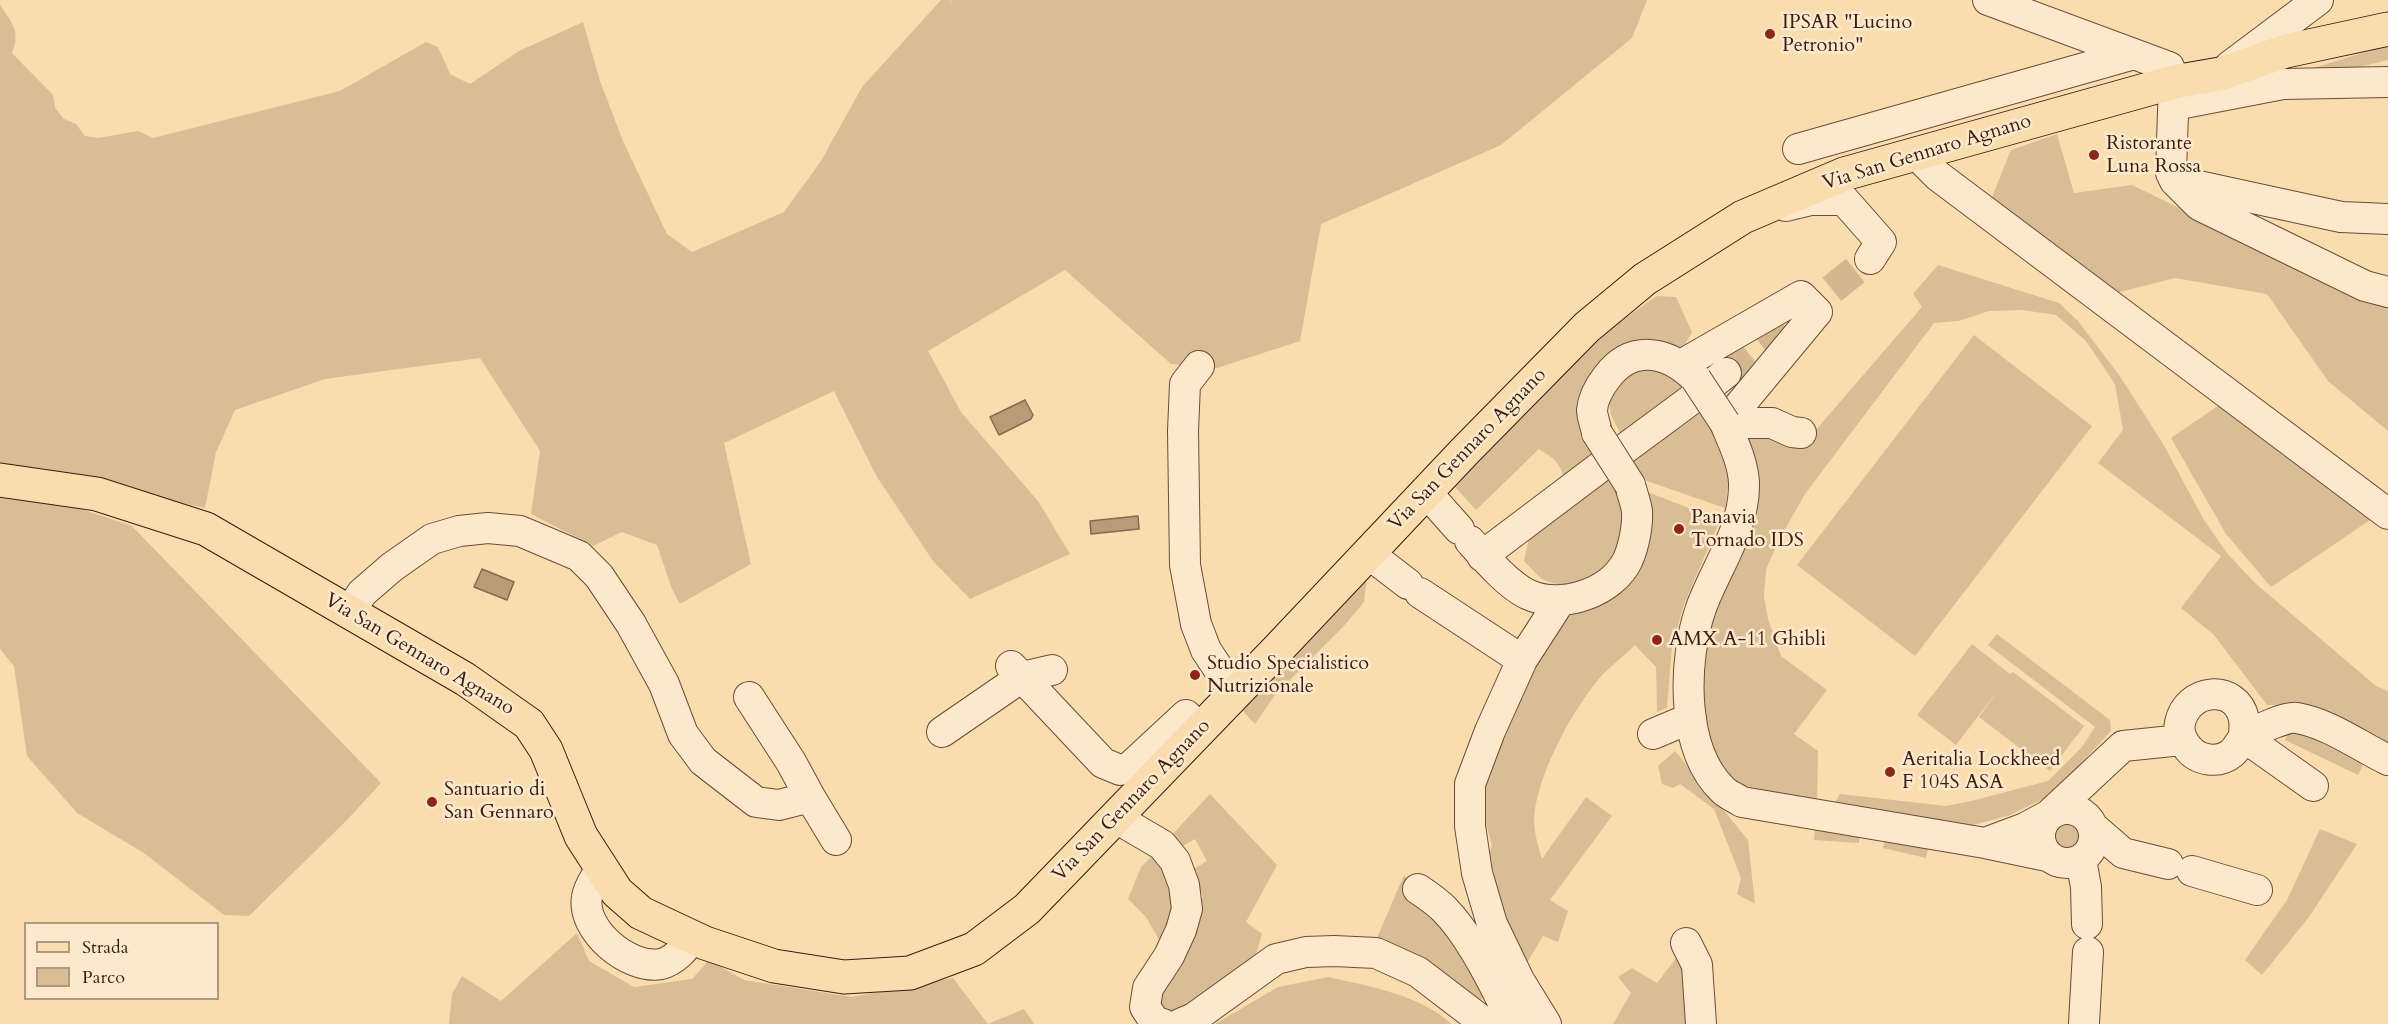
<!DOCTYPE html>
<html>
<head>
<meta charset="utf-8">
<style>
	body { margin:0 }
	#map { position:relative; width:2388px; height:1024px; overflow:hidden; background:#faddaf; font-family:Cardo,serif }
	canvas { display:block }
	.legend { position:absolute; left:24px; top:922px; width:195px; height:78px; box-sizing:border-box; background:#fce9cb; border:2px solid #ae987f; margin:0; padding:8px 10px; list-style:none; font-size:18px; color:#381e0e }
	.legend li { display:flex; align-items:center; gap:12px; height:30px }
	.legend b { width:30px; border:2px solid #ae987f }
</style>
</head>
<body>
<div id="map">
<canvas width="2388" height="1024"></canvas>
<ul class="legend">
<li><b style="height:8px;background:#faddaf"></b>Strada</li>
<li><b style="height:16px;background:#d9bd94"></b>Parco</li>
</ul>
</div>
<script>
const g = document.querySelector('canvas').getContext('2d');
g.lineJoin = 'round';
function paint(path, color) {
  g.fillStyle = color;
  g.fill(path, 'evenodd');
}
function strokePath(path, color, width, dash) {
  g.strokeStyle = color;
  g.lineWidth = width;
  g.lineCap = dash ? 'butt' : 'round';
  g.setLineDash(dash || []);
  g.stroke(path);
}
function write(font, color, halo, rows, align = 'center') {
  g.font = font + ' Cardo,serif';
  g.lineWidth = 5;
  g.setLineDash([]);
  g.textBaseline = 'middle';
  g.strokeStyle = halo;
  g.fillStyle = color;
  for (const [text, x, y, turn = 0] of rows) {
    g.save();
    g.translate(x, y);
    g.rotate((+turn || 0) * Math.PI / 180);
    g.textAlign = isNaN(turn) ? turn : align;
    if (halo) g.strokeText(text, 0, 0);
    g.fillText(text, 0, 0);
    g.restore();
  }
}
const green = new Path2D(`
	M 941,0 L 950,0 L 950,5 L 951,0 L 1647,0 L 1632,38 L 1501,145 L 1321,224 L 1300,341 L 1217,368 L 1171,364 L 1065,270 L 928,351 L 961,412 L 1038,501 L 1070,554 L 970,599 L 933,561 L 877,477 L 834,391 L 724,443 L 751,564 L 680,604 L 672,589 L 657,545 L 622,532 L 593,546 L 531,514 L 540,451 L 480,358 L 325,379 L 235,410 L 216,452 L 205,508 L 25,470 L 0,467 L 0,5 C 12,23 21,31 12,53 L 53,95 L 55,108 L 64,119 L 76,124 L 85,136 L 98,138 L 138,131 L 153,138 L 340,91 L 426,42 L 438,47 L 450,74 L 470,84 L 519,51 L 583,22 L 600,81 L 623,141 L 667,234 L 692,252 L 784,212 L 821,161 L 862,87 Z
	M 2388,45 L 2388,60 L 2330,74 L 2304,71 Z
	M 2057,134 L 2074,193 L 2132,185 L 2374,303 L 2388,305 L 2388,431 L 2328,381 L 2267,294 L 2175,278 L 2112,294 L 1990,202 L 2011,150 Z
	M 1938,265 L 2059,303 L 2078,321 L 2119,375 L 2162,442 L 2204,520 L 2226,552 L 2255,583 L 2376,686 L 2388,691 L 2388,751 C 2353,734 2306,703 2267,705 L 2214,635 L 2181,608 L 2221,556 L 2098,463 L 2123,430 L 2115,384 L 2086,341 L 2056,315 L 2022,310 L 1989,311 L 1959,321 L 1934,323 L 1805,494 L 1778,542 L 1766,570 L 1764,596 L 1768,619 L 1781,656 L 1827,690 L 1794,734 L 1818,751 L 1817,804 L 1745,786 L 1728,776 L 1711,757 L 1698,669 L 1708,622 L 1758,511 L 1737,426 L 1802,446 L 1922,307 L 1913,294 Z
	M 1657,296 L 1676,297 L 1692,332 L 1682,350 L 1630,351 L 1583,437 L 1592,454 L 1564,481 C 1562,463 1553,458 1539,449 L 1476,510 L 1455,487 L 1554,379 L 1597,338 Z
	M 1974,335 L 2092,426 L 1915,656 L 1797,565 Z
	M 1655,366 L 1686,384 L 1620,433 L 1611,415 L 1609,400 L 1626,375 Z
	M 2225,401 L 2379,514 L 2271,587 L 2226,534 L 2171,438 Z
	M 1702,412 L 1721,445 L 1730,470 L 1725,508 L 1644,480 L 1632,460 Z
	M 1606,476 C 1615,489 1624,501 1625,518 C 1626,539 1609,565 1593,578 C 1582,588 1557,586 1544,580 C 1537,576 1530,567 1524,561 L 1530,533 Z
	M 1645,491 L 1720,520 L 1683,607 L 1672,647 L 1667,708 L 1657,712 L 1656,667 L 1635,645 C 1623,657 1608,668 1598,680 C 1571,713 1542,767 1535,809 C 1532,826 1537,843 1542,859 L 1586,797 L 1612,816 L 1550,900 L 1568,911 L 1558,942 L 1543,936 L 1522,971 L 1482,872 L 1492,846 L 1484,815 L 1482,784 L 1491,752 L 1558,618 L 1633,578 L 1648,550 L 1652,521 Z
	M 0,496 L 57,501 L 132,526 L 381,783 L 348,819 L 249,916 L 224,915 L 144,853 L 77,813 L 27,756 L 14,666 L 0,649 Z
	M 1367,578 L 1364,602 L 1343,627 L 1274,696 L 1255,724 L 1239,707 Z
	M 1997,634 L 2110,720 L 2111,731 L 2053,794 L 2010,815 L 1962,828 L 1834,804 L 1840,794 L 1946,806 L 1971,801 L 2048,781 L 2082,747 L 2095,727 L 1988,645 Z
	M 1972,644 L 2010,674 L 2013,672 L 2084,726 L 2050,771 L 1979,717 L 1999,689 L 1956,745 L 1917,715 Z
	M 2294,722 L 2367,757 L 2358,775 L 2285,740 Z
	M 1675,751 L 1748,840 L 1755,904 L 1737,894 L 1741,878 L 1714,809 L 1680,784 L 1673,788 L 1662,784 L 1658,766 Z
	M 1210,794 L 1277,865 L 1246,922 L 1262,934 L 1256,954 L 1222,988 L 1174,1016 L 1160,1009 L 1158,990 L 1195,924 L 1203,896 L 1192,870 L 1207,861 L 1195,839 L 1179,848 L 1169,838 Z
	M2047 837a18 18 0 1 1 36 0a18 18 0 1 1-36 0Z
	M 1815,828 L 1860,831 L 1859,843 L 1814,840 Z
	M 2320,829 L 2357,844 L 2309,917 L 2262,975 L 2245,960 L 2287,900 Z
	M 1886,835 L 1929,844 L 1926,858 L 1883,848 Z
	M 1155,853 L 1177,896 L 1162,945 L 1146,917 L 1128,899 L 1141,867 Z
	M 1404,875 L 1492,991 L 1474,1005 L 1377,938 Z
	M 577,933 L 589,961 L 634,987 L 692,979 L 709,960 L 744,980 L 852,997 L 953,978 L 988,1024 L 1024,1009 L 1034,1024 L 449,1024 L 452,994 L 462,976 L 501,1001 Z
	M 1683,949 L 1692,1024 L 1613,1024 L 1631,993 L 1618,977 L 1632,968 L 1657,983 Z
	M 1328,977 C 1365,985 1424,996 1451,1024 L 1215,1024 L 1278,987 Z`);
const water = new Path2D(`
	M 1025,400 L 1033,415 L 1031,419 L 999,435 L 990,417 Z
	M 1138,516 L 1139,529 L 1091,534 L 1090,521 Z
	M 482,569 L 514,582 L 507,600 L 474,587 Z`);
const minorTunnel = new Path2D(`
	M 1726,373 L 1870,259`);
const minor = new Path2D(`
	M 1988,0 L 2169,67 L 2174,82 L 2171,173 L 2175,181 L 2341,217 L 2388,219
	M 2230,66 L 2318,0
	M 2174,105 L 2283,84 L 2388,82
	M 1798,149 L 2134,54
	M 1916,154 L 1938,176 L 2388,514
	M 2177,183 L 2199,205 L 2365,286 L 2388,292
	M 1786,206 L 1811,200 L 1844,200 L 1881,242 L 1870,259
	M 1681,365 L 1801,296 L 1817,312 L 1725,423
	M 1199,366 L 1185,384 L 1183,431 L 1185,565 L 1196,624 L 1206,650 L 1235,694
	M 1712,384 L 1726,373
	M 1725,423 C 1733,442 1743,462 1744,483 C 1745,529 1716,567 1701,608 C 1683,659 1680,749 1723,790 C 1728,795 1736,798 1742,802 L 1985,843 L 2047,856
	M 1725,423 L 1772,423 L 1792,432 L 1801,433
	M 1597,433 C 1596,426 1592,417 1592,410 C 1593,399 1600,386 1607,377 C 1632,344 1667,351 1694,377
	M 1623,450 L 1692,399
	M 1426,492 L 1459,529
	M 1470,541 C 1485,558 1507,584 1527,594 C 1559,609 1606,595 1625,565 C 1633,552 1638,526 1637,511 C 1636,503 1632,493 1630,485
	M 1369,554 L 1408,584
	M 1482,556 L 1600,467
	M 1420,593 L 1522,660
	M 349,613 L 362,593 L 392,567 L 432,539 L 459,531 L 488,528 L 520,531 L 579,556 L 599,576 L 631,624 L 664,684 L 683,734 L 703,761 L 756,802 L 779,805 L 810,797 L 791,762 L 749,697
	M 1011,666 L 1022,677 L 1052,670
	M 942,732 L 1022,677 L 1103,763 L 1120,770 L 1130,767 L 1186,715 L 1200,730
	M 1653,734 L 1691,718
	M 2244,737 C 2244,731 2245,725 2244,719 C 2236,683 2187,688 2180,723 C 2178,732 2182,741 2188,748 C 2198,761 2219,764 2232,753 C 2238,748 2240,740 2246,736 C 2257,730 2286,716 2297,718 C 2330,724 2359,746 2388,760
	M 2244,737 L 2313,786
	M 810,797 L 836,840
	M2040 836a27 27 0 1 1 54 0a27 27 0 1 1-54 0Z
	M 1116,818 L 1162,845 L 1175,861 L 1184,885 L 1187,909 L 1181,930 L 1169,956 L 1148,988 L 1145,1007 L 1155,1022 L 1163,1024
	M 2093,827 L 2123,853 L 2168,864
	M 1985,843 L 2025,828 L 2049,815 L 2123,746 L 2182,740
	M 2081,860 L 2086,887 L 2087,924
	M 601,868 C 597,876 588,887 587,897 C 581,930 629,970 661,964 C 675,961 685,948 693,937
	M 2192,871 L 2257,890
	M 1418,889 C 1427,895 1436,901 1444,909 C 1471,936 1497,989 1513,1024
	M 1686,943 L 1697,965 L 1701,1024
	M 2084,1023 L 2088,952
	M 1180,1024 L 1194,1018 L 1276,959 L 1306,952 L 1334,951 L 1376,953 L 1418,972 L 1486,1024
	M 1546,1024 L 1519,980 L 1492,924 L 1477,873 L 1470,826 L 1470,784 L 1490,731 L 1522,660 L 1560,601`);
const major = new Path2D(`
	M 0,480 L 97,494 L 206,529 L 465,679 L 529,724 L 546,750 L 581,836 L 617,892 L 641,913 L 705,943 L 774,966 L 844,977 L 910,973 L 974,949 L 1027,909 L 1278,649 L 1465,451 L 1587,327 L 1645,279 L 1743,217 L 1844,174 L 2174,82 L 2220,74 L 2286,51 L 2388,29`);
const minorBridge = new Path2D(`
	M 1696,379 L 1725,423
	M 1597,433 L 1630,485`);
const markers = [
	[1770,34,6,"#8f2418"],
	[2094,155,6,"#8f2418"],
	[1679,529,6,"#8f2418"],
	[1657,640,6,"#8f2418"],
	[1195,675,6,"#8f2418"],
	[1890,772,6,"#8f2418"],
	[432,802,6,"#8f2418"]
];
const poiNames = [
	["IPSAR \"Lucino",1782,23],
	["Petronio\"",1782,46],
	["Ristorante",2106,144],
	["Luna Rossa",2106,167],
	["Panavia",1691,518],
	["Tornado IDS",1691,541],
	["AMX A-11 Ghibli",1669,640],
	["Studio Specialistico",1207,664],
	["Nutrizionale",1207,687],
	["Aeritalia Lockheed",1902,760],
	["F 104S ASA",1902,783],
	["Santuario di",444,790],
	["San Gennaro",444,813]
];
const streetNames = [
	["Via San Gennaro Agnano",1927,153,-17],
	["Via San Gennaro Agnano",1468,450,-46],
	["Via San Gennaro Agnano",419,655,31],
	["Via San Gennaro Agnano",1132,801,-46]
];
paint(green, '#d9bd94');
paint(water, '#b89c78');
strokePath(water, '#856a4e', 1.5);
strokePath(minorTunnel, '#d3b78f', 30, [30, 15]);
strokePath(minor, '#684e36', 32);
strokePath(major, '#381e0e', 35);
strokePath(minor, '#fce9cb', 30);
strokePath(major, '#faddaf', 33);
strokePath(minorBridge, '#684e36', 32, []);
strokePath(minorBridge, '#fce9cb', 30);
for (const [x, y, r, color] of markers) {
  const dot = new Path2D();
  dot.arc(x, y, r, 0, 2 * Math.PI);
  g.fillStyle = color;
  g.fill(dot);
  strokePath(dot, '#fce9cb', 2);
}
write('20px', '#381e0e', '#fce9cb', poiNames, 'left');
write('20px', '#381e0e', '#fce9cb', streetNames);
</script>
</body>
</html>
